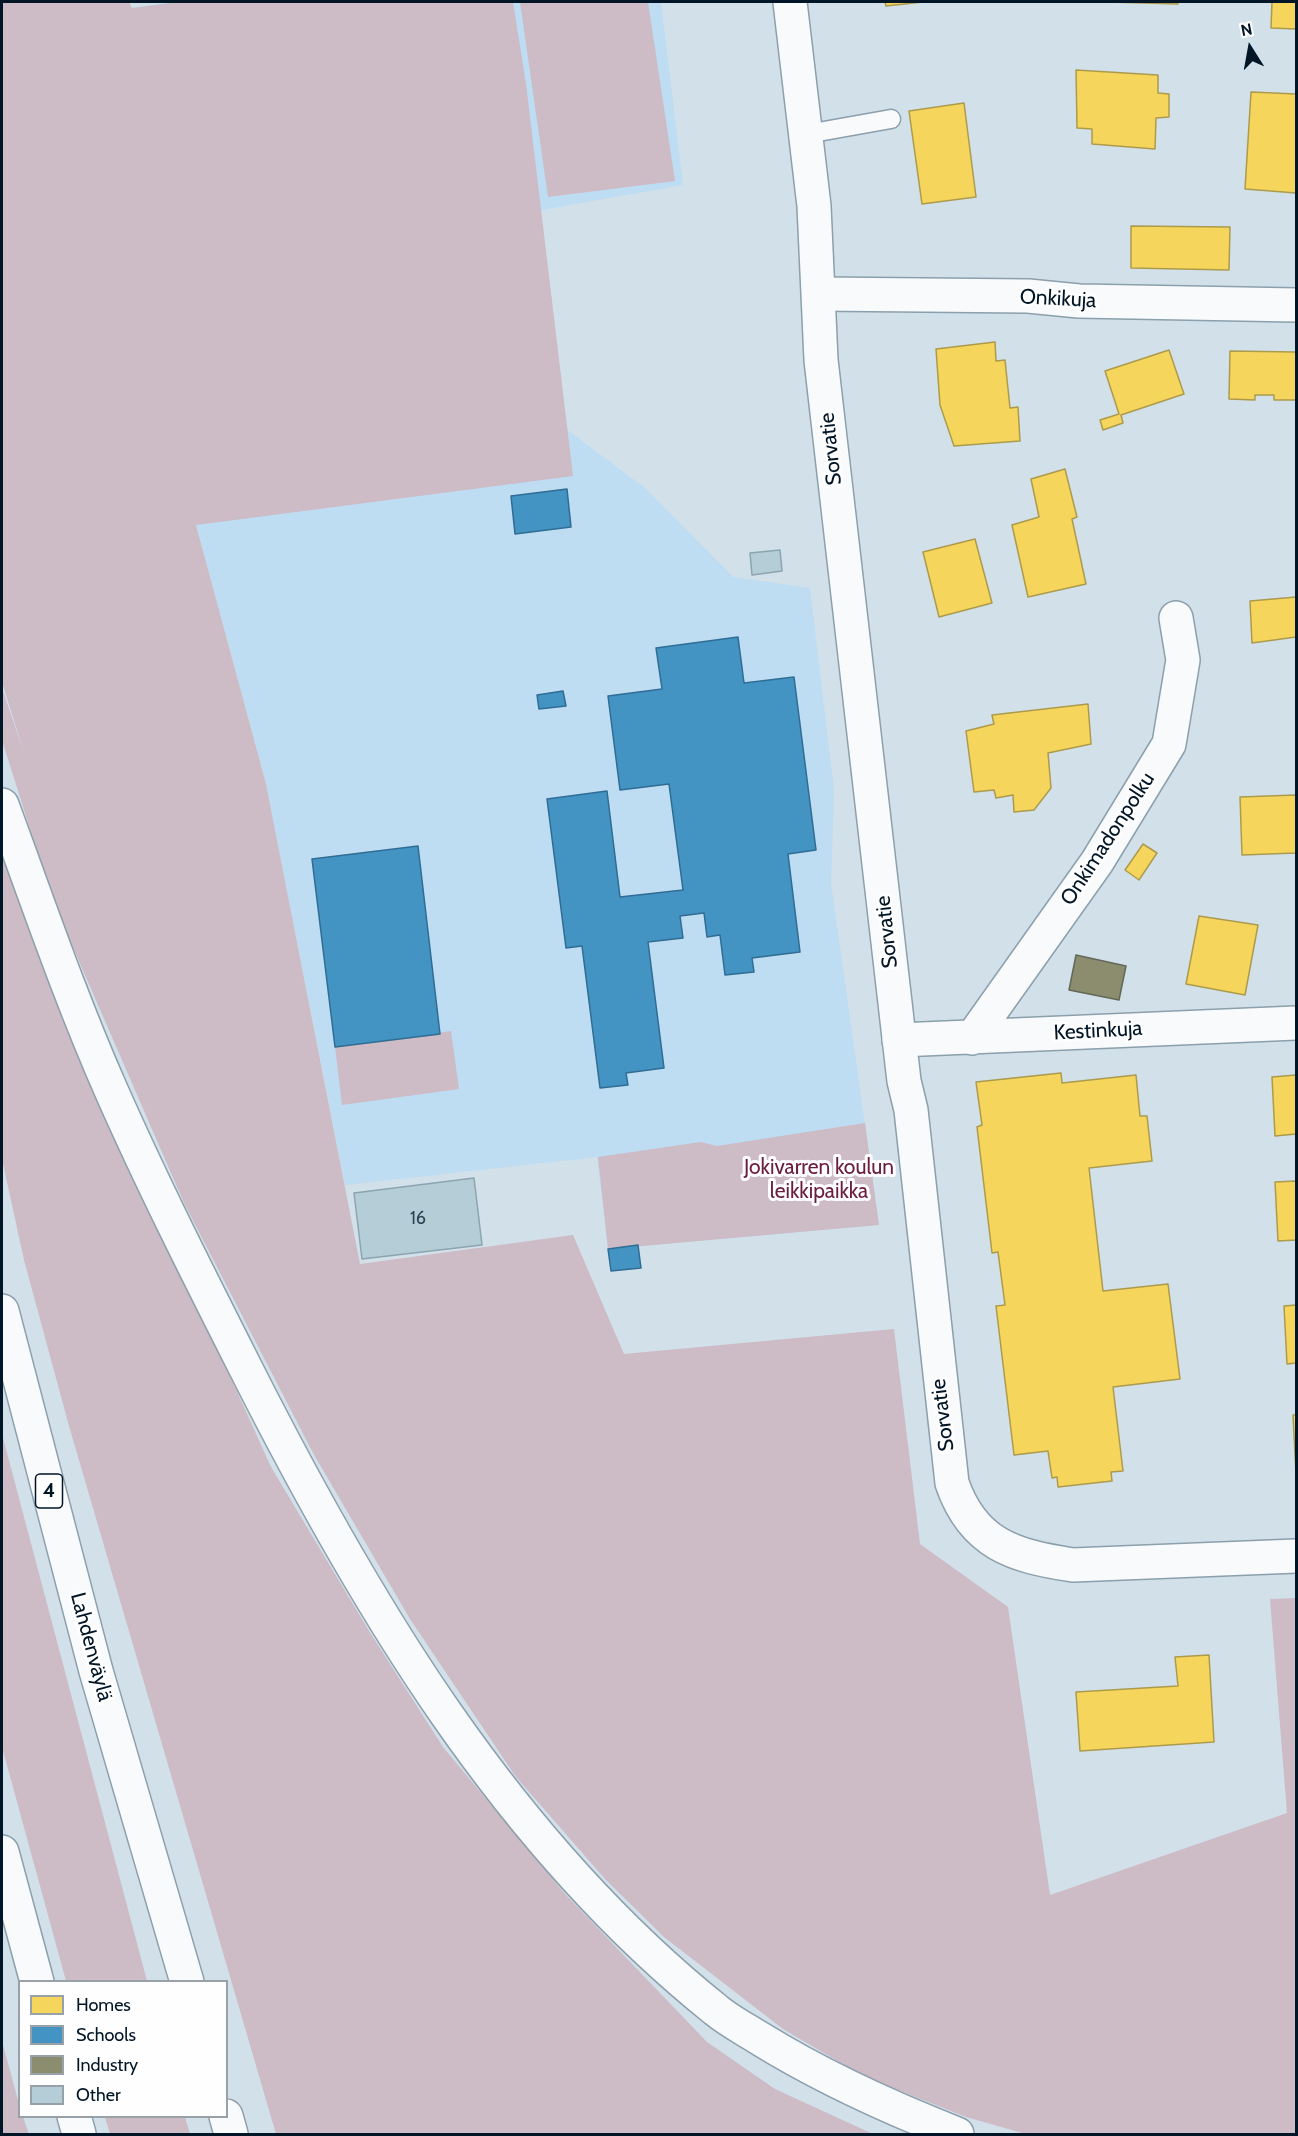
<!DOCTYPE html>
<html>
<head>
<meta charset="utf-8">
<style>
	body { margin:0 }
	#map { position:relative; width:1298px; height:2136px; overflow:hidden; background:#d2e0ea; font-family:Cabin,sans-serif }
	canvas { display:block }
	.frame { position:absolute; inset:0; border:3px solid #001526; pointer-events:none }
	.legend { position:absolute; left:18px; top:1980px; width:210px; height:138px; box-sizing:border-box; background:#fefefe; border:2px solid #98a1a8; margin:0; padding:8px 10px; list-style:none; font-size:18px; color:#001526 }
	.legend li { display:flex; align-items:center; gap:12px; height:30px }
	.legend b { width:30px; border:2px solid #98a1a8 }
	.north { position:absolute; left:1220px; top:18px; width:60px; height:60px; -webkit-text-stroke:4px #fefefe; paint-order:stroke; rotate:349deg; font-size:16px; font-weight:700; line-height:24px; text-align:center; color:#001526 }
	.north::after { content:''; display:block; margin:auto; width:21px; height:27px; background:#001526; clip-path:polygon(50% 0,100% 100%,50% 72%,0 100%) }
</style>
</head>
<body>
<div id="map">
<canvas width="1298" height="2136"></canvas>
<div class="frame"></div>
<ul class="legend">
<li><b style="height:16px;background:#f6d55c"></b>Homes</li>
<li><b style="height:16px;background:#4393c3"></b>Schools</li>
<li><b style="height:16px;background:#8c8c6e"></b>Industry</li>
<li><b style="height:16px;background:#b5cdd7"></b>Other</li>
</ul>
<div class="north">N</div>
</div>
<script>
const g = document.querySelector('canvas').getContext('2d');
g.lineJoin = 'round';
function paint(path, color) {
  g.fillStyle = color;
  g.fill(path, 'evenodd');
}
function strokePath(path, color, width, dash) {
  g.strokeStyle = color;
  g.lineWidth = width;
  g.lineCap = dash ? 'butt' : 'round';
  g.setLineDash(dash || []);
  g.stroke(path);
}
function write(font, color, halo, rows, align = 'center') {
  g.font = font + ' Cabin,sans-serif';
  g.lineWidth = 6;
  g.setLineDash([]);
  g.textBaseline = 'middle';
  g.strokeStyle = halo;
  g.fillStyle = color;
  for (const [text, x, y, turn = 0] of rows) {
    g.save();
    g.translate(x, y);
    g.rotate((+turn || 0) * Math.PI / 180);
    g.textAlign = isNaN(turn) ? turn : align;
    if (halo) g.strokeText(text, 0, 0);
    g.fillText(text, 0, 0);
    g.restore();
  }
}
const built = new Path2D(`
	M 173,2 L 661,2 L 683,185 L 536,211 L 566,429 L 645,488 L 733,577 L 810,588 L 834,790 L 831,883 L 879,1225 L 608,1249 L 597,1157 L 345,1185 L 266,784 L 196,524 L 131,8 Z`);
const green = new Path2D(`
	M 2,2 L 129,2 L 132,8 L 178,2 L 513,2 L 526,84 L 573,476 L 196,525 L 266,784 L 360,1264 L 573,1235 L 624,1354 L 894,1329 L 920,1544 L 1008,1607 L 1050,1895 L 1287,1813 L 1270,1599 L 1296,1598 L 1296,2134 L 1026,2134 L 966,2117 L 863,2076 L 783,2029 L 664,1937 L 605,1879 L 516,1777 L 410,1619 L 313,1453 L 184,1203 L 52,899 L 2,740 L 2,688 L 24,753 L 2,682 Z
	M 520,2 L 648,2 L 675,181 L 548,197 Z
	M 2,855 L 47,969 L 271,1467 L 369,1631 L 443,1747 L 566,1895 L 707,2042 L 775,2089 L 873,2134 L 276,2134 L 69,1426 L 24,1260 L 2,1159 Z
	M 451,1031 L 459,1089 L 342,1105 L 335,1047 Z
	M 865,1123 L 879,1225 L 608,1249 L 598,1157 L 701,1142 L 717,1146 Z
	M 2,1434 L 147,1981 L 66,1981 L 2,1747 Z
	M 2,2041 L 19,2104 L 20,2116 L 23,2117 L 29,2134 L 2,2134 Z
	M 105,2117 L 185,2117 L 190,2134 L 110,2134 Z`);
const homes = new Path2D(`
	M 885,2 L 923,2 L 886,6 Z
	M 1108,2 L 1178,2 L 1178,4 Z
	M 1272,2 L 1296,2 L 1296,29 L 1271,28 Z
	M 1076,70 L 1158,75 L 1158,93 L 1169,94 L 1169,117 L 1156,118 L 1155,149 L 1092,144 L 1092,129 L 1077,128 Z
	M 1251,92 L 1296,94 L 1296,193 L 1245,189 Z
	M 964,103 L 976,197 L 922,204 L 909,111 Z
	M 1131,226 L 1230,227 L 1229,270 L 1131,268 Z
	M 995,342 L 996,361 L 1005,360 L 1010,408 L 1018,407 L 1020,441 L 954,446 L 940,405 L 936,349 Z
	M 1169,350 L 1184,394 L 1121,415 L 1123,423 L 1103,430 L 1100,420 L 1119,414 L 1105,371 Z
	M 1230,351 L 1296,352 L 1296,400 L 1274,400 L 1274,395 L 1255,395 L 1255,400 L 1229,399 Z
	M 1065,469 L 1077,517 L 1072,519 L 1086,584 L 1028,597 L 1012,525 L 1039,517 L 1031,479 Z
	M 975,539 L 992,603 L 939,617 L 923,552 Z
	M 1296,597 L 1296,637 L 1252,643 L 1250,601 Z
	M 1088,704 L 1091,744 L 1048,753 L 1051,788 L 1034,810 L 1014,812 L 1013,795 L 996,798 L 994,790 L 974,792 L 966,731 L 994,724 L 992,715 Z
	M 1296,795 L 1296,853 L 1242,855 L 1240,797 Z
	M 1143,844 L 1157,853 L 1139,880 L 1125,870 Z
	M 1199,916 L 1258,925 L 1245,995 L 1186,984 Z
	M 1061,1073 L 1062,1083 L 1136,1075 L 1140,1116 L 1147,1116 L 1152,1161 L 1089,1168 L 1103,1291 L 1168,1284 L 1180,1379 L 1113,1387 L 1123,1471 L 1111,1472 L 1112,1481 L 1058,1487 L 1057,1477 L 1052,1478 L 1048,1451 L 1014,1455 L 996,1306 L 1005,1305 L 998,1252 L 992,1253 L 977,1127 L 982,1125 L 976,1082 Z
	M 1296,1075 L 1296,1134 L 1275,1136 L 1272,1077 Z
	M 1296,1181 L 1296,1240 L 1278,1241 L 1275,1182 Z
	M 1296,1305 L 1296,1363 L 1287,1364 L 1284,1306 Z
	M 1293,1415 L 1296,1415 L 1296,1474 Z
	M 1209,1655 L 1214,1742 L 1080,1751 L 1076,1692 L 1178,1686 L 1175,1657 Z`);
const schools = new Path2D(`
	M 567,489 L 571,527 L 515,534 L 511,496 Z
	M 738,637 L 744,683 L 794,677 L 816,850 L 788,854 L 800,952 L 752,958 L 754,972 L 725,975 L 720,935 L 707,937 L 704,913 L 680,916 L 683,938 L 648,942 L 664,1068 L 626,1073 L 628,1085 L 600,1088 L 582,946 L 566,948 L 547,799 L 607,791 L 620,897 L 683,890 L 669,784 L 620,790 L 608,696 L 662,689 L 656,648 Z
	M 563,691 L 566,706 L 539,709 L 537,695 Z
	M 418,846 L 440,1034 L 335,1047 L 312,859 Z
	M 638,1245 L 641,1268 L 611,1271 L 608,1249 Z`);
const industry = new Path2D(`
	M 1076,955 L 1126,966 L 1119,1000 L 1069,990 Z`);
const building = new Path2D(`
	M 780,550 L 782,571 L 752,575 L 750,553 Z
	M 474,1178 L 482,1245 L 362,1259 L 354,1193 Z`);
const service = new Path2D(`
	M 807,134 L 891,119`);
const minor = new Path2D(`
	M 819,294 L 1028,296 L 1079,301 L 1296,305
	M 972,1038 L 1097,862 L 1169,744 L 1183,660 L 1176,618
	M 899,1040 L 1296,1023`);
const tertiary = new Path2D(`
	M 790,2 L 814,206 L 821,360 L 904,1081 L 911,1110 L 952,1483 C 973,1544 1013,1556 1073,1565 L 1296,1556`);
const motorway = new Path2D(`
	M 2,805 C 37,900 70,997 111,1090 C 152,1183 198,1274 244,1365 C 364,1603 505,1841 716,2010 C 729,2021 745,2029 759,2038 C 822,2077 888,2107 957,2134
	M 2,1311 L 96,1671 L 187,1982
	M 2,1852 L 37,1982
	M 74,2116 L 79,2134
	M 226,2116 L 231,2134`);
const numberNames = [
	["16",418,1219]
];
const shields = [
	[49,1491,27]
];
const shieldNames = [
	["4",49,1491]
];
const streetNames = [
	["Onkikuja",1058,299,3],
	["Sorvatie",831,449,-96],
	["Onkimadonpolku",1108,839,-57],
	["Sorvatie",887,932,-96],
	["Kestinkuja",1098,1031,-3],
	["Sorvatie",943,1415,-97],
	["Lahdenväylä",91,1647,75]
];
const parkNames = [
	["Jokivarren koulun",819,1168],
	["leikkipaikka",819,1192]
];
paint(built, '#bedcf2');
paint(green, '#cdbbc6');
paint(homes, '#f6d55c');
strokePath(homes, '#ac9b4c', 1.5);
paint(schools, '#4393c3');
strokePath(schools, '#2f6d94', 1.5);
paint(industry, '#8c8c6e');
strokePath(industry, '#626858', 1.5);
paint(building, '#b5cdd7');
strokePath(building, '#8ba5ae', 1.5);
strokePath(service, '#8b9fac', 21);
strokePath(minor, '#8b9fac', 36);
strokePath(tertiary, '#8b9fac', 36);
strokePath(motorway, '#8b9fac', 36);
strokePath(service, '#f8fafc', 18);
strokePath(minor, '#f8fafc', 33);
strokePath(tertiary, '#f8fafc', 33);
strokePath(motorway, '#f8fafc', 33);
write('18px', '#2d4352', null, numberNames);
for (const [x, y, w] of shields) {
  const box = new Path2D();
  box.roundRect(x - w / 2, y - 17, w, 34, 4.5);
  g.fillStyle = '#fefefe';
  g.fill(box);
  strokePath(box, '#001526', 1.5);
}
write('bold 20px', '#001526', null, shieldNames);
write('21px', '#001526', '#fefefe', streetNames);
write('21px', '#6b1d3d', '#fefefe', parkNames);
</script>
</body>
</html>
